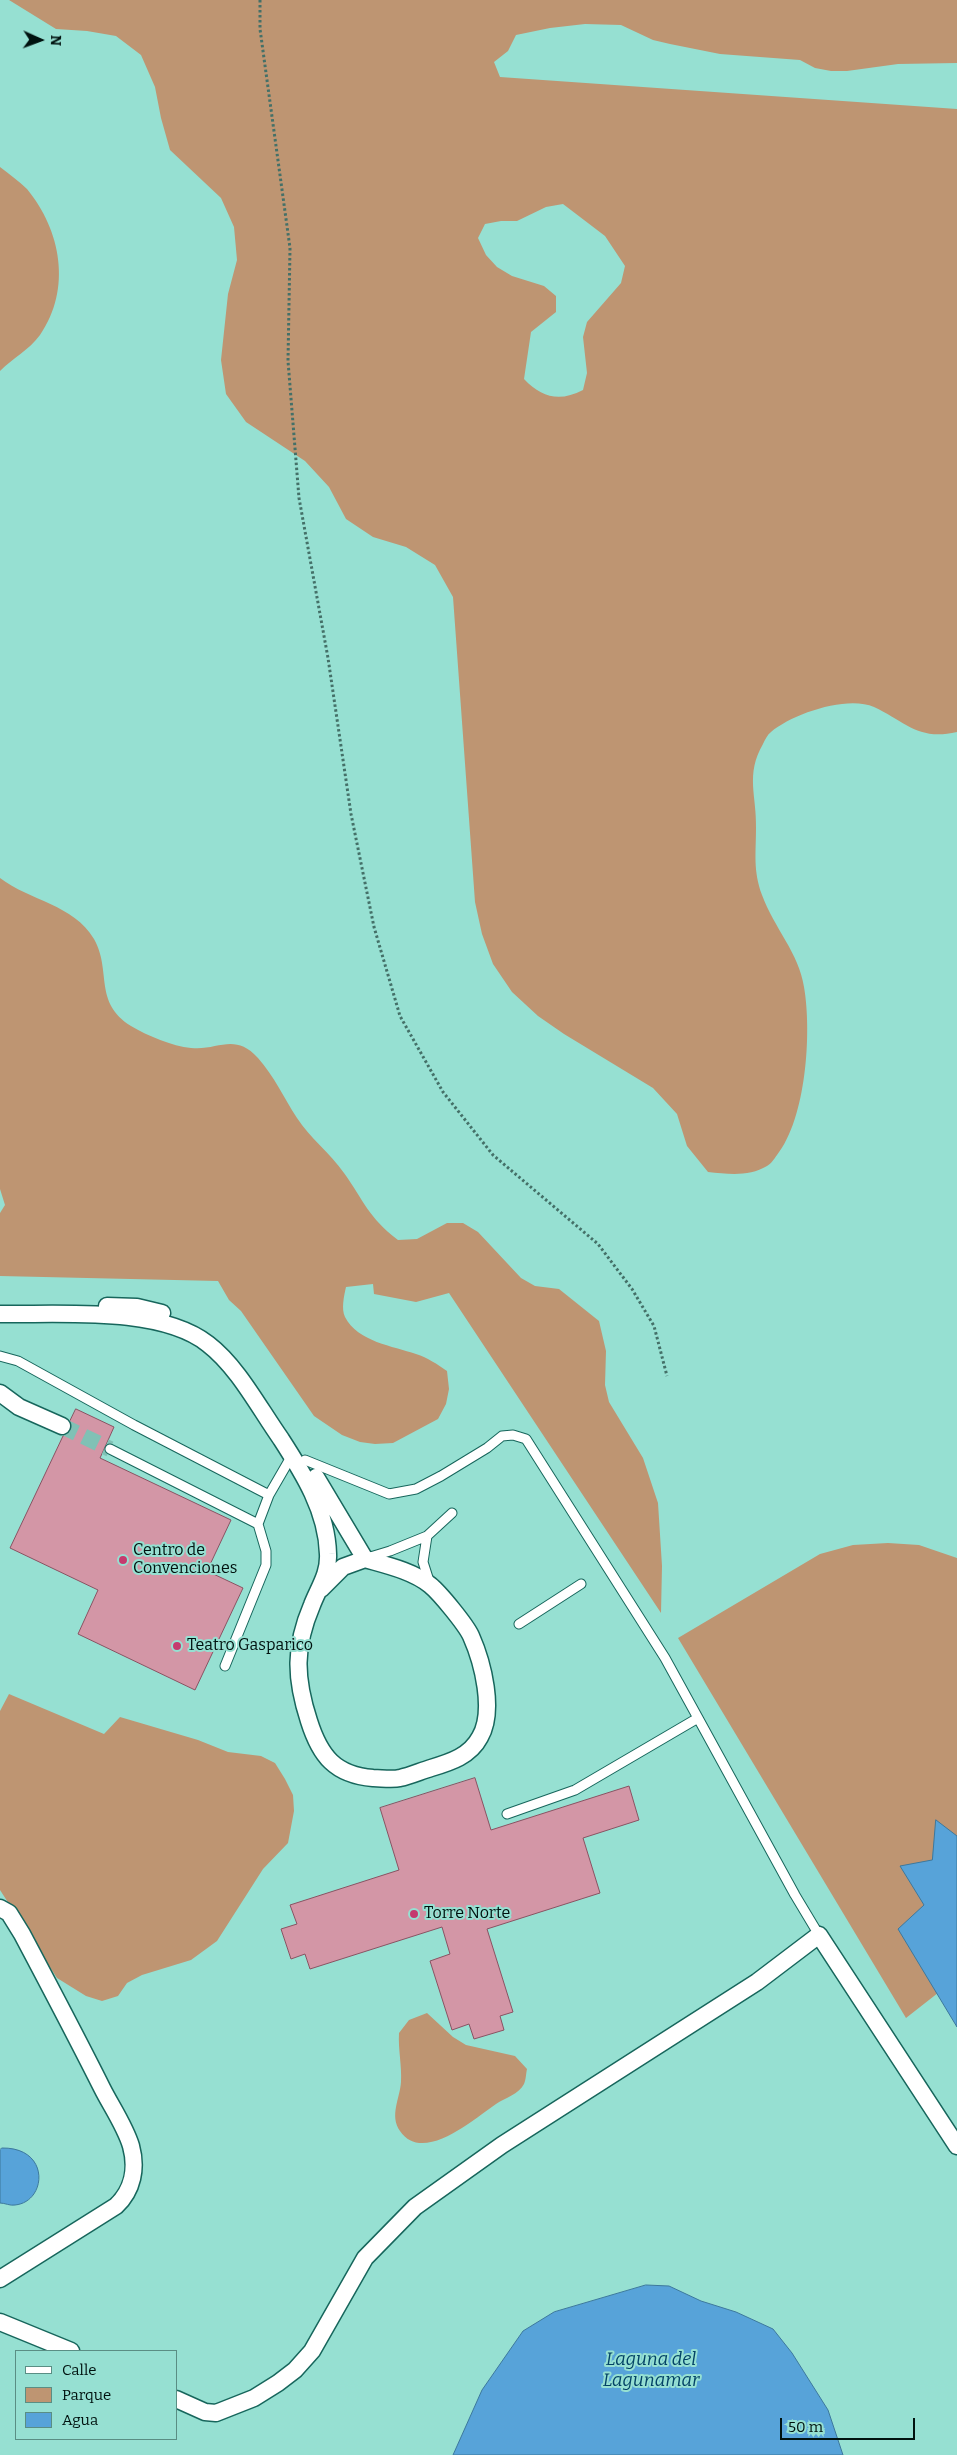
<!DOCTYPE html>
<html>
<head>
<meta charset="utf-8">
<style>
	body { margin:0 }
	#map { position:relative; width:957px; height:2455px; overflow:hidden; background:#96e0d2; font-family:Bitter,serif }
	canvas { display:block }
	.legend { position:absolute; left:15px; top:2350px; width:162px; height:90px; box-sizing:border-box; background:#96e0d2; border:1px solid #5a8e84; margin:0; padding:6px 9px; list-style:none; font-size:15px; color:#00120f }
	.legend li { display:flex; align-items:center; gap:10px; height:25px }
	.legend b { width:25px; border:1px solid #5a8e84 }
	.north { position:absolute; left:15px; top:15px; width:50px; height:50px; -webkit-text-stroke:4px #96e0d2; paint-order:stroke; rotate:92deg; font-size:14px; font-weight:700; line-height:20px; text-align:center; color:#00120f }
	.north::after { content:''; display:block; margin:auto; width:18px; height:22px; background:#00120f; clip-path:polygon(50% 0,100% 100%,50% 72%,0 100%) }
	.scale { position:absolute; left:780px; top:2418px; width:135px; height:22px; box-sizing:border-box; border:2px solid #00120f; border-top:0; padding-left:6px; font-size:15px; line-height:18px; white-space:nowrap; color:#00120f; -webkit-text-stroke:4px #96e0d2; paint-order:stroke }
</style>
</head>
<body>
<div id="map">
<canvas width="957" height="2455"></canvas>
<ul class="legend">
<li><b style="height:6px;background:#fff"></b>Calle</li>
<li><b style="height:14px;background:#be9572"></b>Parque</li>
<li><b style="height:14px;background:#57a3d9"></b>Agua</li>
</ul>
<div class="north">N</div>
<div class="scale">50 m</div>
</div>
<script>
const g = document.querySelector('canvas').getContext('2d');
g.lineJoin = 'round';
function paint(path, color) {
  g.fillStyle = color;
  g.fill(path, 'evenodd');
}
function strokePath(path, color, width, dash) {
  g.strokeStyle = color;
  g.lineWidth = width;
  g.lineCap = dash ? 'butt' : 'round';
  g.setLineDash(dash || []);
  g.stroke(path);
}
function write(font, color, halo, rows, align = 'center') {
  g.font = font + ' Bitter,serif';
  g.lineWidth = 4;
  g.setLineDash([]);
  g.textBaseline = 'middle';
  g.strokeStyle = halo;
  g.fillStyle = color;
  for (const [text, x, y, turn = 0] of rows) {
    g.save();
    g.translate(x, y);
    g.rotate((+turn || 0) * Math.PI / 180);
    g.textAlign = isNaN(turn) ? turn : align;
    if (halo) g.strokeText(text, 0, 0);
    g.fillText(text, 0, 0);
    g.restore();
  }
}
const green = new Path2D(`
	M 9,0 L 957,0 L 957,63 L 898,64 L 847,71 L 831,71 L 815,68 L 800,60 L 720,54 L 670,44 L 653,40 L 621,25 L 585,24 L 550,28 L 516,35 L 508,51 L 494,62 L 500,77 L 957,109 L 957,732 C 918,741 906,722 874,707 C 847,695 792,714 771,732 C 767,735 765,740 763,744 C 745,775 757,796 756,828 C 756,854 753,870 762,895 C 774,928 799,953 804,987 C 812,1033 806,1119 777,1155 C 774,1159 771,1164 767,1166 C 749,1177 728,1174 708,1172 L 687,1146 L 677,1114 L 653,1088 L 564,1034 L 538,1016 L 512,992 L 493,964 L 482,934 L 475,902 L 453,597 L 435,565 L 406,547 L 373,537 L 346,519 L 329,487 L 305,461 L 246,422 L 226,394 L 221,360 L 228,294 L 237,260 L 234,227 L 221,198 L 170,150 L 161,118 L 155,87 L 141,55 L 116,36 L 87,31 L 56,29 ZM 563,204 L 605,236 L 625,266 L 621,283 L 587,322 L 583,337 L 587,373 L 583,390 C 560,402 542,398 524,379 L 531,332 L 556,312 L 556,296 L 544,286 L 512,276 L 497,267 L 486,255 L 478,238 L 485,224 L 501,221 L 517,221 L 546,207 Z
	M 0,167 C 9,174 19,181 27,189 C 61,230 72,289 40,335 C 29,350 13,358 0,371 Z
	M 0,878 C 30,901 73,904 94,939 C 112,971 93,1002 131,1026 C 148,1036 172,1046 191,1048 C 218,1051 234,1032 258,1058 C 274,1076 284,1098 297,1118 C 310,1138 330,1153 344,1173 C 364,1201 368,1217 398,1240 L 417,1239 L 447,1223 L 463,1223 L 478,1232 L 521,1278 L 535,1286 L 559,1289 L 599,1321 L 606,1351 L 605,1385 L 609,1402 L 643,1458 L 658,1503 L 662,1566 L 661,1613 L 449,1293 L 416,1302 L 374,1294 L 373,1284 L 346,1287 C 344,1296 341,1309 345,1317 C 358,1342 393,1346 416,1354 C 428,1358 437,1364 447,1371 L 449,1389 L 446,1404 L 438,1419 L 393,1443 L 375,1444 L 360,1442 L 342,1435 L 314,1416 L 241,1311 L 229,1300 L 218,1281 L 0,1276 L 0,1213 L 5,1205 L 0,1189 Z
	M 888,1543 L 919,1545 L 957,1558 L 957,1987 L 943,1989 L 906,2018 L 678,1638 L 820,1554 L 853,1545 Z
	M 9,1694 L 104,1734 L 120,1717 L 198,1740 L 228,1752 L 261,1756 L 275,1763 L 285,1779 L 293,1795 L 294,1811 L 288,1843 L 263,1869 L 217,1941 L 191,1960 L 142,1975 L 127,1983 L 118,1996 L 102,2001 L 86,1996 L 57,1978 L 0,1890 L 0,1711 Z
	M 427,2013 L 453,2037 L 466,2045 L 515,2056 L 527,2069 C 526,2073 526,2080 524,2084 C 519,2094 505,2098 496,2104 C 475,2118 423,2165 400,2131 C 389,2116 400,2098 401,2082 C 402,2066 398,2049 399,2033 L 409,2020 Z`);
const water = new Path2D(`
	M 936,1820 L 957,1836 L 957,2027 L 898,1929 L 924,1905 L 900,1866 L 932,1860 Z
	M 2,2148 C 51,2147 47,2202 15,2205 C 10,2206 5,2203 0,2203 L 0,2150 Z
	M 646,2285 L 669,2286 L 701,2301 L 736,2312 L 773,2329 L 792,2353 L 828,2410 L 843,2455 L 453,2455 L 482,2390 L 523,2331 L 554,2312 Z`);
const building = new Path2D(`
	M 76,1409 L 114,1427 L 100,1458 L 231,1520 L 207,1571 L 243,1588 L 195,1690 L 78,1634 L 98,1590 L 10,1548 L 63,1436 L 71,1430 L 70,1421 Z
	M 475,1778 L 491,1830 L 629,1786 L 639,1820 L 583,1838 L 600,1893 L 487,1929 L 513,2012 L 500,2016 L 504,2030 L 474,2039 L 469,2024 L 452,2030 L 430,1961 L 450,1954 L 442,1927 L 310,1969 L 305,1954 L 291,1959 L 281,1929 L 297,1924 L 290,1905 L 399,1870 L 380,1808 Z`);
const minorTunnel = new Path2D(`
	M 62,1426 L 110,1449`);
const path = new Path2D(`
	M 260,0 L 260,29 L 290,248 L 288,361 L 299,498 L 328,658 L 351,814 L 374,927 L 400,1016 L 443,1092 L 493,1155 L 598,1244 L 632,1289 L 654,1326 L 667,1376`);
const service = new Path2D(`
	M 0,1356 L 18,1361 L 134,1425 L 269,1495
	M 110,1449 L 258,1524
	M 305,1460 L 389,1494 L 416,1489 L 441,1476 L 487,1448 L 502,1436 L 513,1435 L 526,1439 L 665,1658 L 698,1718 L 575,1790 L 507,1814
	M 427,1536 L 423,1562 L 430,1584
	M 367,1558 L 390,1551 L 427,1536 L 452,1513
	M 519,1624 L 581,1584
	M 225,1666 L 266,1565 L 266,1551 L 258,1524 L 269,1495 L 291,1457
	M 698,1718 L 795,1895 L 819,1935`);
const minor = new Path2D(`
	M 107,1306 L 137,1307 L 162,1313
	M 0,1314 C 59,1315 160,1306 208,1344 C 238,1367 259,1408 281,1439 C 303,1473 327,1511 328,1554 C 329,1574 319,1587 312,1605 C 294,1647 295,1678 309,1721 C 320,1756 335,1775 373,1778 C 381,1778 392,1780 400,1778 C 410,1776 421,1771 431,1768 C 451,1762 470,1756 480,1737 C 495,1711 483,1663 471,1636 C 466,1625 440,1593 430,1585 C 413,1571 386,1565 365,1559 L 343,1567 L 321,1589
	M 0,1393 L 19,1407 L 62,1426
	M 316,1477 L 365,1559
	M 0,1908 L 9,1913 L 22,1934 C 49,1985 76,2036 102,2088 C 111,2106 125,2126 131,2146 C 137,2168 133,2190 116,2206 L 0,2279
	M 0,2322 L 71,2351
	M 176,2399 L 205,2412 L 216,2413 L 254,2398 L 278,2383 L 295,2370 L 312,2351 L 365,2258 L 415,2207 L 502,2145 L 757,1982 L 819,1935 L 957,2146`);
const markers = [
	[123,1560,5,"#c53a6e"],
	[177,1646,5,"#c53a6e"],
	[414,1914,5,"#c53a6e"]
];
const poiNames = [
	["Centro de",133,1551],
	["Convenciones",133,1569],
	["Teatro Gasparico",187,1646],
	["Torre Norte",424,1914]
];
const waterNames = [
	["Laguna del",651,2360],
	["Lagunamar",651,2381]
];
paint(green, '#be9572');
paint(water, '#57a3d9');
strokePath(water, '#3d789c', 1);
paint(building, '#d396a6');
strokePath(building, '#895262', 1);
strokePath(minorTunnel, '#80c1b5', 16, [16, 8]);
strokePath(service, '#17665c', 11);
strokePath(minor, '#17665c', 19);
strokePath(path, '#447068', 3, [2.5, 2.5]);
strokePath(service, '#fff', 9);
strokePath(minor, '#fff', 16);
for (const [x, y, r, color] of markers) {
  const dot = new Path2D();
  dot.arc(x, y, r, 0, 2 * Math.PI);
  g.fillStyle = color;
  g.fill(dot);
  strokePath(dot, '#96e0d2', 2);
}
write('16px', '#00120f', '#96e0d2', poiNames, 'left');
write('italic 18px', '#034266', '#96e0d2', waterNames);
</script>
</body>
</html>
